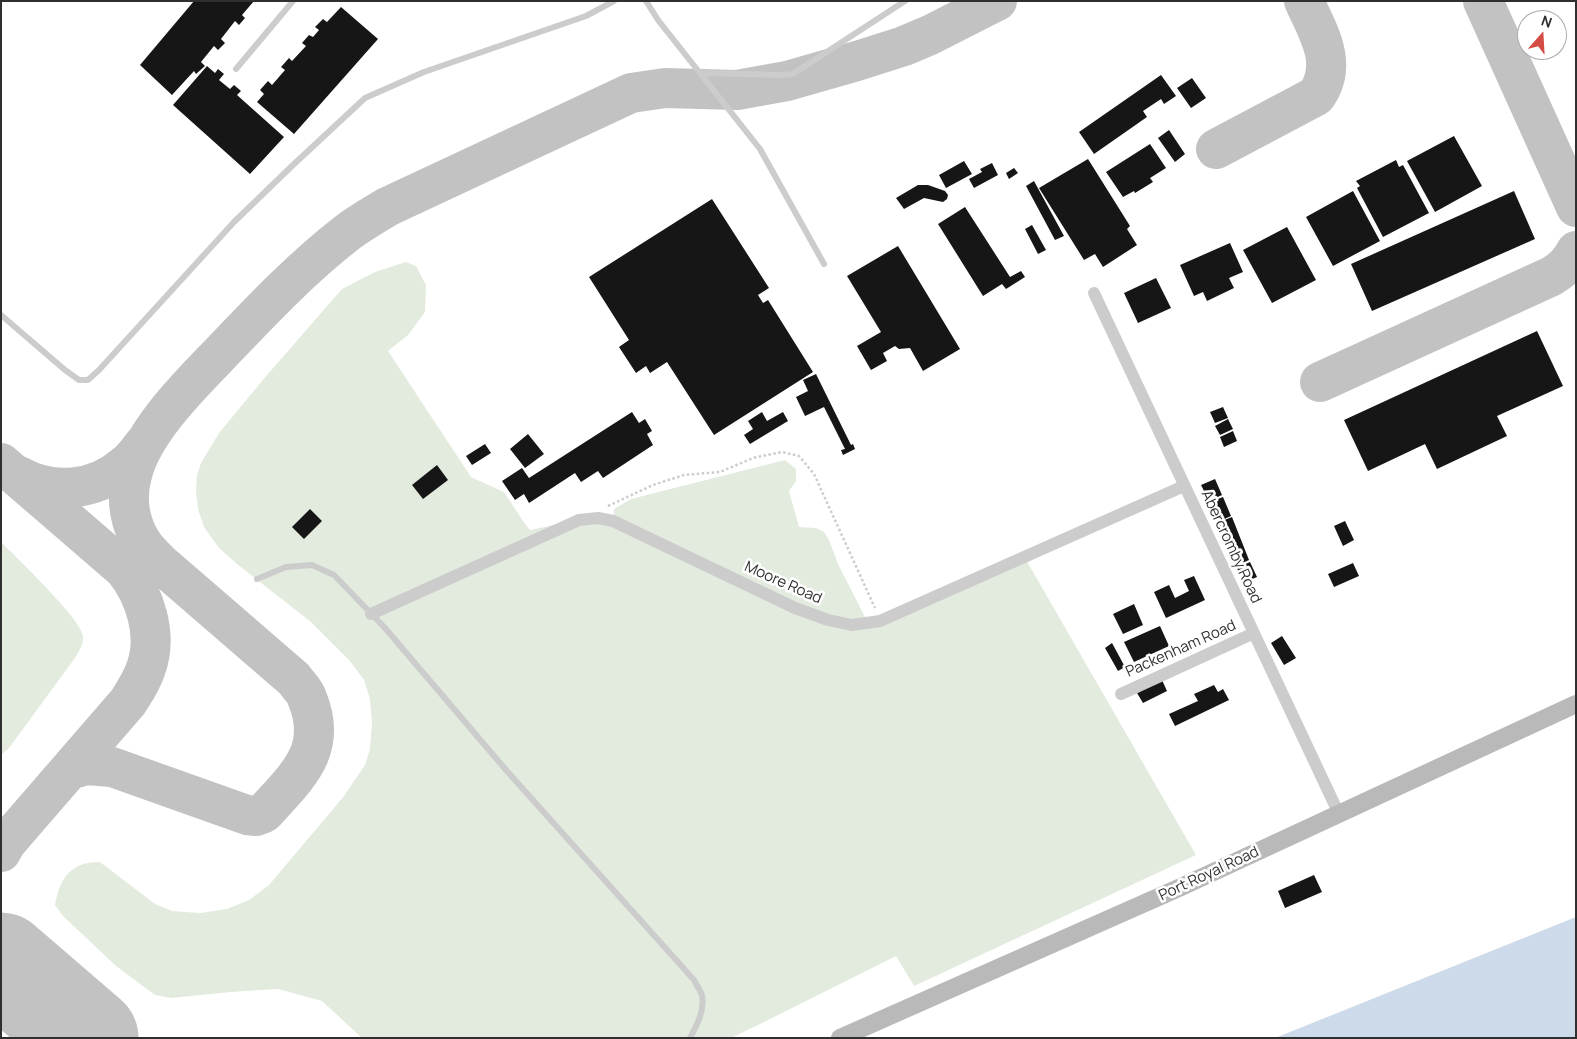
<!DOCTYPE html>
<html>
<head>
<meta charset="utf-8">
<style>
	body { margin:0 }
	#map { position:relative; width:1577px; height:1039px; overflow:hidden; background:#fff; font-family:Manrope,sans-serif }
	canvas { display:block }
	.frame { position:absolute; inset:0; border:2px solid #2f2f2f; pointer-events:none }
	.north { position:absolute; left:1517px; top:10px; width:50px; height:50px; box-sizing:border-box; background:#fff; border:1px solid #acacac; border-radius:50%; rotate:19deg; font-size:14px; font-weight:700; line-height:20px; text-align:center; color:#2f2f2f }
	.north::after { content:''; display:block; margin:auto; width:18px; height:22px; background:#d44c43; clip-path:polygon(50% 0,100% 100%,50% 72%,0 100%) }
</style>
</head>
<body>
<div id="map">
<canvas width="1577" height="1039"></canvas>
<div class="frame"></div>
<div class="north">N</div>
</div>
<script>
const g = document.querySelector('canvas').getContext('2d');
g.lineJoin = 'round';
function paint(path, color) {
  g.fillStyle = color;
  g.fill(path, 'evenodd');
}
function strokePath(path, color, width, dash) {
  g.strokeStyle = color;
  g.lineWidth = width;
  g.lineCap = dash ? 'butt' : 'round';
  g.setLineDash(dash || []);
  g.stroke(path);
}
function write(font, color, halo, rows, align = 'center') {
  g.font = font + ' Manrope,sans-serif';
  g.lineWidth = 5;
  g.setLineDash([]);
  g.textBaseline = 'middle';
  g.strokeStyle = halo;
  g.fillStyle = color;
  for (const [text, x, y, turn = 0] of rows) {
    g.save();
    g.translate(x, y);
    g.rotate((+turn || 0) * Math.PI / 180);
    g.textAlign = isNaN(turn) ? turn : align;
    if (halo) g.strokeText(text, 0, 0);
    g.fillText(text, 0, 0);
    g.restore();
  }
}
const green = new Path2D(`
	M 406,262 L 416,266 L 426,285 L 425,312 L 408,335 L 388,351 L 471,477 L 504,492 L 525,524 L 530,530 L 579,520 L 613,521 L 614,509 L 631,499 L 785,460 L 796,469 L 796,481 L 789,491 L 799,527 L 816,528 L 824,532 L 829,540 L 838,564 L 868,623 L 1025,558 L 1196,855 L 914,986 L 896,956 L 762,1023 L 731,1038 L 362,1038 L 322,1001 L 278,989 L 231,992 L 171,998 L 155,995 L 116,966 L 63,916 L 55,905 C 60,877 71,862 100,862 L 155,904 L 172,911 L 200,913 L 227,909 L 249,900 L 269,885 L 344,796 L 365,765 L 370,749 L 372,723 L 370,699 L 364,680 L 349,660 L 311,622 L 237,564 L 219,548 L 204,527 L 198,509 L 196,491 L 197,475 L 201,463 L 219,433 L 267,375 L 342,289 L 375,272 Z
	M 1,542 C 16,557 81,619 83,636 C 84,644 79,651 75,658 L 9,748 L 1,755 Z`);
const water = new Path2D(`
	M 1576,917 L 1576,1038 L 1275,1038 Z`);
const taxiway = new Path2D(`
	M 1483,1 L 1576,207
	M 1216,149 L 1316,96 C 1339,64 1318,32 1304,1
	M 1320,382 L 1552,276 C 1563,269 1570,263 1576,251
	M 1,463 L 124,569 C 145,595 158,635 146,668 C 142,681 135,691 128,702 L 6,843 L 1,852
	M 19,476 C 53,495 95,491 125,465 C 132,460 138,452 143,445
	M 69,770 L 87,765 L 112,767 L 247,815 L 256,816 L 264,813 C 296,777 329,751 307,698 C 305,691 298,685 294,679 L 161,564 C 156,559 150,553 145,547 C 130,527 125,500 132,475 C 142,433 187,388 217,357 C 259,313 300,269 348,232 C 360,223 374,215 387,207 L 631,93 L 665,88 L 737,90 L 787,81 L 857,61 L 904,46 L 930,35 L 997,1
	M 1,953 L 6,961 L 26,984`);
const runway = new Path2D(`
	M 1,963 L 88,1038`);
const building = new Path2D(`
	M 194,1 L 254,1 L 242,15 L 245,18 L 239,25 L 235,21 L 221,39 L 225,43 L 218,50 L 214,46 L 201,62 L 205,66 L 196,74 L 194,71 L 172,95 L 140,65 Z
	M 341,7 L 378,39 L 294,134 L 257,102 L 264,94 L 260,90 L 268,81 L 272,85 L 285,70 L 281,67 L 289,58 L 292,61 L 306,46 L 302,43 L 309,35 L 313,37 L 319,30 L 315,27 L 323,19 L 327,22 Z
	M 207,66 L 215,73 L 218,69 L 224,74 L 219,80 L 230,89 L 234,85 L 241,91 L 237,95 L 284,137 L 250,174 L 173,105 Z
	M 1161,75 L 1176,96 L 1164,104 L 1161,99 L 1143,111 L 1147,117 L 1094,154 L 1079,132 Z
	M 1192,78 L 1206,98 L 1191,108 L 1177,88 Z
	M 1169,130 L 1185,154 L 1175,162 L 1158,138 Z
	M 1454,136 L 1482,186 L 1435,212 L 1407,161 Z
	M 1150,144 L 1166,168 L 1150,178 L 1153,182 L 1135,193 L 1134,191 L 1123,197 L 1106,172 Z
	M 1088,159 L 1130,226 L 1127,229 L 1137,245 L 1103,267 L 1095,254 L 1084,260 L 1039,188 Z
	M 1396,160 L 1399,167 L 1403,165 L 1429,213 L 1383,237 L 1357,188 L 1360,186 L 1356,181 Z
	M 964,161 L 972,174 L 946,188 L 939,175 Z
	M 992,163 L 998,175 L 974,188 L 969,179 L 982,172 L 980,169 Z
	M 1014,168 L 1018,173 L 1009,179 L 1006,173 Z
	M 1034,181 L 1064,236 L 1055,240 L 1026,186 Z
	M 918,185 L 928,185 L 945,191 L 948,195 L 947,199 L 943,202 L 924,198 L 904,209 L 896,198 Z
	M 1353,191 L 1380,241 L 1333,266 L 1306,217 Z
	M 1514,191 L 1535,239 L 1372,311 L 1351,264 Z
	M 712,199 L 769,288 L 758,295 L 763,303 L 768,300 L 813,372 L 714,435 L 667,362 L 650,373 L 646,366 L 636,373 L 619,347 L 629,340 L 589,277 Z
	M 965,207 L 1010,277 L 1021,271 L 1025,277 L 1006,289 L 1002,284 L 983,296 L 938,224 Z
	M 1032,225 L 1046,250 L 1038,254 L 1025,229 Z
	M 1287,227 L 1316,280 L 1272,303 L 1243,250 Z
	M 1230,243 L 1243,272 L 1229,278 L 1234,288 L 1207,301 L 1203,292 L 1194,296 L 1180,265 Z
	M 898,246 L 960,349 L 923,371 L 910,348 L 899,349 L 895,346 L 883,353 L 887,361 L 871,370 L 857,346 L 881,332 L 847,276 Z
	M 1156,278 L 1171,308 L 1138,323 L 1124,293 Z
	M 1537,331 L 1563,386 L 1497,416 L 1507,436 L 1437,469 L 1425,444 L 1368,471 L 1344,420 Z
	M 816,374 L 851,445 L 853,444 L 855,449 L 843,455 L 841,450 L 845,449 L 824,407 L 805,416 L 796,397 L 808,391 L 803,380 Z
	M 1223,407 L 1228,418 L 1215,423 L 1210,412 Z
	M 632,412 L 639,423 L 645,419 L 652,431 L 647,434 L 653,445 L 603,478 L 598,471 L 581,482 L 575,473 L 529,503 L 524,494 L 515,500 L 502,481 L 522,468 L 529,478 Z
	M 762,412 L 767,421 L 783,412 L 788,421 L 750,444 L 744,435 L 753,429 L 748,421 Z
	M 1228,419 L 1233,429 L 1220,435 L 1215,426 Z
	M 1233,431 L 1237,441 L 1224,447 L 1220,437 Z
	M 528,434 L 544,454 L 525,468 L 510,449 Z
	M 485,444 L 491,453 L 472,465 L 466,456 Z
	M 437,465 L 448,480 L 423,499 L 412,485 Z
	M 1215,479 L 1222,495 L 1209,501 L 1201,485 Z
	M 1223,497 L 1231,516 L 1218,522 L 1210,502 Z
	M 310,509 L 322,521 L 304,539 L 292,527 Z
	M 1232,517 L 1249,560 L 1236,566 L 1228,548 L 1235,544 L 1227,547 L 1217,523 Z
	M 1345,521 L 1354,540 L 1343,546 L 1334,526 Z
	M 1250,562 L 1257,577 L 1243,583 L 1237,568 Z
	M 1353,563 L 1359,576 L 1334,587 L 1328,574 Z
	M 1194,576 L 1205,600 L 1166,618 L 1154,592 L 1169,585 L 1175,598 L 1189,591 L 1184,580 Z
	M 1134,604 L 1143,625 L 1123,634 L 1113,614 Z
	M 1160,626 L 1169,646 L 1134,662 L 1124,642 Z
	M 1282,636 L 1296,658 L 1284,665 L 1271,643 Z
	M 1112,643 L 1125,667 L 1118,671 L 1105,648 Z
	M 1162,680 L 1167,691 L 1143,703 L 1137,693 Z
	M 1214,685 L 1218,692 L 1223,689 L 1229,700 L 1175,726 L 1169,714 L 1198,701 L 1194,694 Z
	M 1314,875 L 1322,892 L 1285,908 L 1278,891 Z`);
const path = new Path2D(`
	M 608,506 L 653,485 L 684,475 L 720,472 L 753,458 L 782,452 L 799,456 L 814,474 L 875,608`);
const service = new Path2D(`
	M 646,1 L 658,20 L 760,149 L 824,264
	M 236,69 L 293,1
	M 701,73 L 784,75 L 793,74 L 905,1
	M 1,315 L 65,370 L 79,380 L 88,380 L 99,370 L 234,222 L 293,165 L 365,98 L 424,72 L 586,16 L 614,1
	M 257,579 L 286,567 L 312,565 L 334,575 L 385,628 L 506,770 L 694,980 C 696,984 700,990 702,995 C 705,1010 697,1025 690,1038`);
const minor = new Path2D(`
	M 1094,293 L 1339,814
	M 371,614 L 579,520 L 598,518 L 613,521 L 795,608 L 828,620 L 852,625 L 880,621 L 1184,486
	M 1121,694 L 1254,633`);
const secondary = new Path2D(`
	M 840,1038 L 1181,887 L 1576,704`);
const streetNames = [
	["Abercromby Road",1231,547,65],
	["Moore Road",783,583,24],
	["Packenham Road",1181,649,-24],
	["Port Royal Road",1209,874,-25]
];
paint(green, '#e3ebde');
paint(water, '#cddae9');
strokePath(taxiway, '#c2c2c2', 40);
strokePath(runway, '#c2c2c2', 101);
paint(building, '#161616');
strokePath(path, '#ccc', 2.5, [2.5, 2.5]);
strokePath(service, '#ccc', 6);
strokePath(minor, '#ccc', 12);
strokePath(secondary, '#b9b9b9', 18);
write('15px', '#2f2f2f', '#fff', streetNames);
</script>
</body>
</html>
